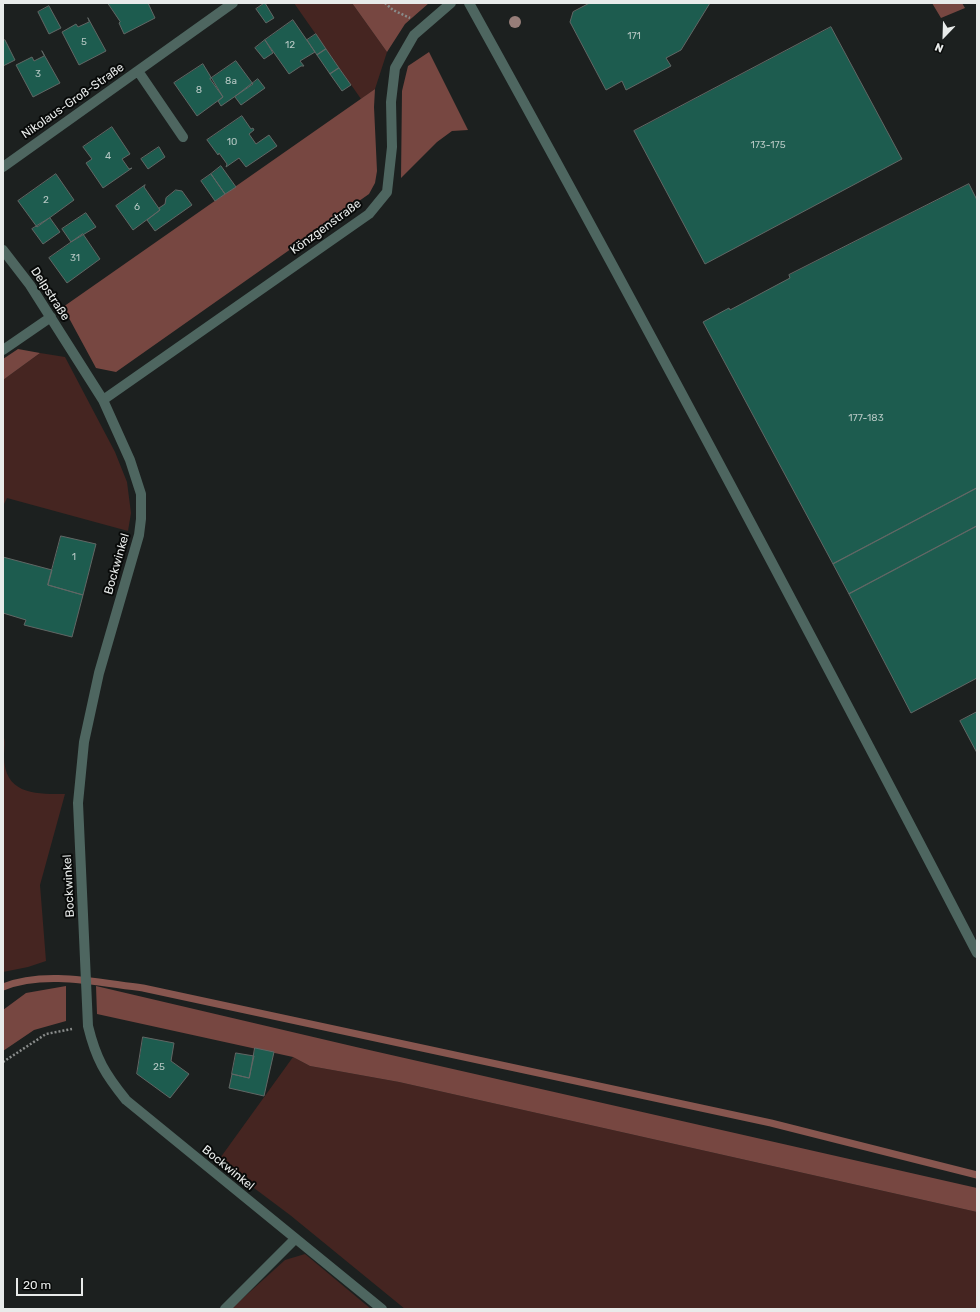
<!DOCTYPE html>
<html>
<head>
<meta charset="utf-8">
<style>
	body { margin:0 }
	#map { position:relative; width:980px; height:1312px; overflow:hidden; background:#1c201f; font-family:Rubik,sans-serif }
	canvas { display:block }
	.frame { position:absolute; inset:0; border:4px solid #e8ebea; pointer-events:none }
	.north { position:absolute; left:924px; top:16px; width:40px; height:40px; -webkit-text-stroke:3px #080a09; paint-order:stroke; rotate:203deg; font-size:11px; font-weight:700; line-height:16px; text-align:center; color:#e8ebea }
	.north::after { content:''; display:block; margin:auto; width:14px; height:18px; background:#e8ebea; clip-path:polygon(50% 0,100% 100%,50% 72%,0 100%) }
	.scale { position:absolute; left:16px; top:1278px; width:67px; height:18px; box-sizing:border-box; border:2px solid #e8ebea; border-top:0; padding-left:5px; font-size:12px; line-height:14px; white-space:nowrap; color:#e8ebea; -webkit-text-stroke:3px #080a09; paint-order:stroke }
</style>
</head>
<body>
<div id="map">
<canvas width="980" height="1312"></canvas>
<div class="frame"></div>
<div class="north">N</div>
<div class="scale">20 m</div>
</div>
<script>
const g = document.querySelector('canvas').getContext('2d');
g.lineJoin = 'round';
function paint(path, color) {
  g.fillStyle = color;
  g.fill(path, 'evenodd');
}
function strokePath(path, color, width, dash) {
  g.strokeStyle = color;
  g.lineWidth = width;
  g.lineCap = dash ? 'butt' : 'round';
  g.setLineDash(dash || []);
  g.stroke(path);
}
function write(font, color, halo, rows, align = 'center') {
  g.font = font + ' Rubik,sans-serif';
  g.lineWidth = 4;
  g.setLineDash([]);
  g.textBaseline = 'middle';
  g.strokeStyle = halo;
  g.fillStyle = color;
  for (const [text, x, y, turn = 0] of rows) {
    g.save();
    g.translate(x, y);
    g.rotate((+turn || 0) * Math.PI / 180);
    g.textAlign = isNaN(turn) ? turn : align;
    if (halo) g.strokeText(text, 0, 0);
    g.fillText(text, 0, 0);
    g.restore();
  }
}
const green = new Path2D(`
	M 294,3 L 352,3 L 387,52 L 375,89 L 361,99 Z
	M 40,353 L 65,357 L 115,452 L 127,482 L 131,513 L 128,531 L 7,498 L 3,506 L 3,380 Z
	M 3,736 C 6,739 4,750 4,756 C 4,795 36,794 65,794 L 40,885 L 46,961 L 28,967 L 3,972 Z
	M 293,1057 L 310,1066 L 399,1082 L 977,1212 L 977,1309 L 405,1309 L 290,1215 L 218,1161 Z
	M 305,1254 L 371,1309 L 231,1309 L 285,1260 Z`);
const forest = new Path2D(`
	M 352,3 L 429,3 L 405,24 L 387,52 Z
	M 932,3 L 962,3 L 965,8 L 941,18 Z
	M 429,52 L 468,130 L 452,131 L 437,142 L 401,178 L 402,91 L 408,66 Z
	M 375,89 L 374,107 L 377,171 L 375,183 L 369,194 L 116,372 L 96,368 L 63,307 Z
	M 18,349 L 40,353 L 3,380 L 3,359 Z
	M 66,986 L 66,1021 L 34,1030 L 3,1051 L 3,1010 L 26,993 Z
	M 96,986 L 356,1047 L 977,1188 L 977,1212 L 399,1082 L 310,1066 L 293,1057 L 97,1014 Z`);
const stream = new Path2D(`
	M 3,987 C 45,970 99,983 143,988 L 771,1123 L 977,1175`);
const building = new Path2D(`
	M 108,3 L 148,3 L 155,18 L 124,34 L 119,23 L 120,22 Z
	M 265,3 L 274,18 L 266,23 L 256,9 Z
	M 590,3 L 710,3 L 681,50 L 666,58 L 671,66 L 626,90 L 622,81 L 606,90 L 570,22 L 573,12 Z
	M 49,6 L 61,28 L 49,34 L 38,12 Z
	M 88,18 L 106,51 L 79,65 L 62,32 L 76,24 L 78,27 L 89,22 Z
	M 293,20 L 315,52 L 300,61 L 304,66 L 301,66 L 289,74 L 265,40 Z
	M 831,27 L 902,159 L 705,264 L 634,131 Z
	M 316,34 L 326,49 L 317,55 L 307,40 Z
	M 5,40 L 15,60 L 3,66 L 3,41 Z
	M 265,40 L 273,53 L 264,59 L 255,48 Z
	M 326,49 L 339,68 L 330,74 L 317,55 Z
	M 42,51 L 60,83 L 33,97 L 16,65 L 32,57 L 34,61 L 44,56 Z
	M 236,61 L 253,84 L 221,106 L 218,101 L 223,97 L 210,79 Z
	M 203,64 L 223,97 L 197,116 L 174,83 Z
	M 339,68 L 351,85 L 342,91 L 330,74 Z
	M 258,79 L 265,88 L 241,105 L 235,97 Z
	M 242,116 L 251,129 L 253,128 L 254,130 L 249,134 L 256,144 L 269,135 L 277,146 L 246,167 L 239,158 L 226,167 L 227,164 L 219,153 L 218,155 L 207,140 Z
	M 112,127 L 130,154 L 122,159 L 129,169 L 132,168 L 103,188 L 86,163 L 92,159 L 83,147 Z
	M 159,147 L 165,157 L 148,169 L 141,159 Z
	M 221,166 L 236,187 L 225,194 L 211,174 Z
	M 56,174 L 74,200 L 37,227 L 18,201 Z
	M 211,174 L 225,194 L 215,201 L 201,181 Z
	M 969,184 L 977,200 L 977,488 L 833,564 L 703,322 L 729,308 L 730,310 L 790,278 L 789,275 Z
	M 145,185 L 144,187 L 160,210 L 133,230 L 116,206 Z
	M 176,190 L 182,191 L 192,205 L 155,231 L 147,220 L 160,210 L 159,208 L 165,204 L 166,198 Z
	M 86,213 L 96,227 L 71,242 L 62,229 Z
	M 50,218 L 60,232 L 43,244 L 32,229 Z
	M 83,234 L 100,259 L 67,283 L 49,258 Z
	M 977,488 L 977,526 L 849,594 L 833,564 Z
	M 977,526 L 977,678 L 911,713 L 849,594 Z
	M 61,536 L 96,544 L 83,595 L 48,585 Z
	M 3,557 L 52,570 L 48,585 L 83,595 L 72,637 L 24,625 L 26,620 L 3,613 Z
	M 977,712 L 977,753 L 960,721 Z
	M 143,1037 L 174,1043 L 171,1061 L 189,1074 L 170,1098 L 137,1074 Z
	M 255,1048 L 274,1052 L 264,1096 L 229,1088 L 232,1074 L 249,1078 Z
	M 236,1053 L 254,1056 L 249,1078 L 232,1074 Z`);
const path = new Path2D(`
	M 385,3 L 393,10 L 410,18
	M 3,1062 L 46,1034 L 72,1029`);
const minor = new Path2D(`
	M 469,3 C 643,317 811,634 977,953
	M 138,71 L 183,137
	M 3,167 L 233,3
	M 3,250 L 30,285 L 103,400 L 130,460 L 141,494 L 141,519 L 139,535 L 99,673 L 84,742 L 78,803 L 88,1026 C 96,1059 105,1074 126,1100 L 382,1309
	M 3,350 L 51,317
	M 103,400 L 369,214 L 387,192 L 392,147 L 391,102 L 395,68 L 414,35 L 451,3
	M 225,1309 L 295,1239`);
const trees = [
	[515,22]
];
const numberNames = [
	["171",634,36],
	["5",84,42],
	["12",290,45],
	["3",38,74],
	["8a",231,81],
	["8",199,90],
	["10",232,142],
	["173-175",768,145],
	["4",108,156],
	["2",46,200],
	["6",137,207],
	["31",75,258],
	["177-183",866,418],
	["1",74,557],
	["25",159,1067]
];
const streetNames = [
	["Nikolaus-Groß-Straße",73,101,-35],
	["Könzgenstraße",326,227,-36],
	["Delpstraße",50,294,57],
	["Bockwinkel",117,564,-74],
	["Bockwinkel",69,886,-93],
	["Bockwinkel",228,1168,39]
];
paint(green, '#452521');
paint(forest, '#774741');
strokePath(stream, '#87564f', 7);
paint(building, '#1d5c4f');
strokePath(building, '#616765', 1);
strokePath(path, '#898c8b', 2.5, [2, 2]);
strokePath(minor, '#4e6660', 10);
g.fillStyle = '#977e79';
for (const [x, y] of trees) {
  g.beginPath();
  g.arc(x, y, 6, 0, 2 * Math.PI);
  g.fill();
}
write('10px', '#b5c7c3', null, numberNames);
write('12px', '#e8ebea', '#080a09', streetNames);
</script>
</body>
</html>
